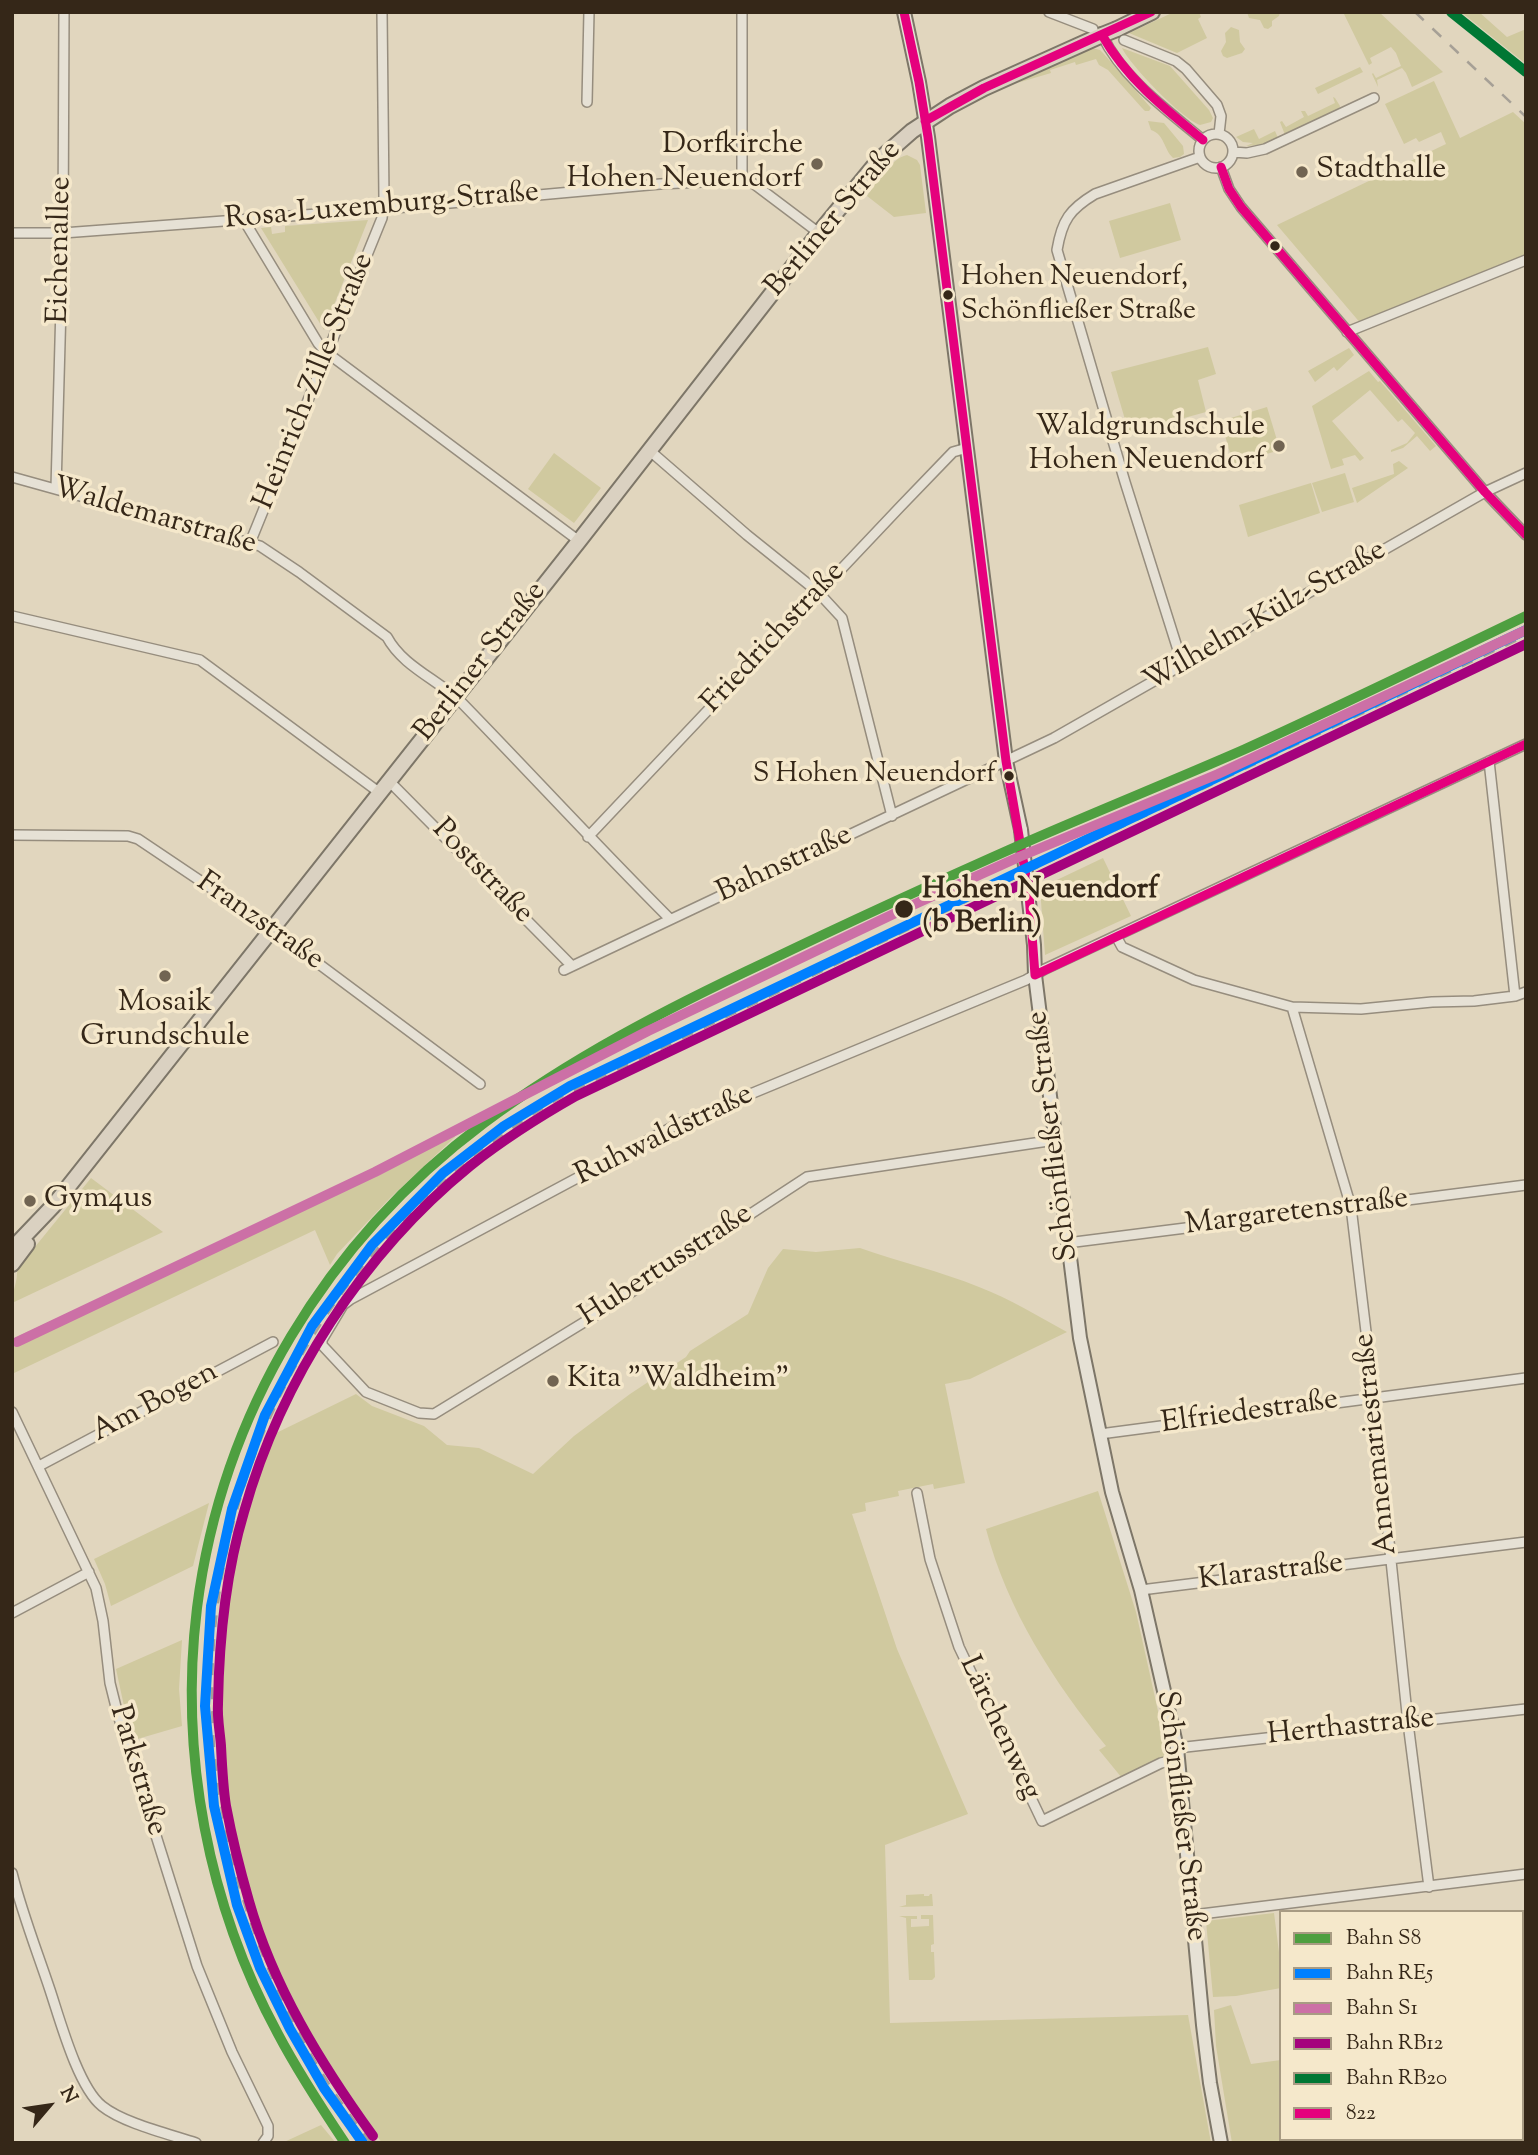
<!DOCTYPE html>
<html>
<head>
<meta charset="utf-8">
<style>
	body { margin:0 }
	#map { position:relative; width:1538px; height:2155px; overflow:hidden; background:#e1d6be; font-family:"Sorts Mill Goudy",serif }
	canvas { display:block }
	.frame { position:absolute; inset:0; border:14px solid #352718; pointer-events:none }
	.legend { position:absolute; left:1279px; top:1910px; width:245px; height:231px; box-sizing:border-box; background:#f5e8cb; border:2px solid #a89b83; margin:0; padding:9px 12px; list-style:none; font-size:21px; color:#352718 }
	.legend li { display:flex; align-items:center; gap:14px; height:35px }
	.legend b { width:35px; border:2px solid #a89b83 }
	.north { position:absolute; left:14px; top:2071px; width:70px; height:70px; -webkit-text-stroke:5px #f5e8cb; paint-order:stroke; rotate:61deg; font-size:19px; font-weight:700; line-height:28px; text-align:center; color:#352718 }
	.north::after { content:''; display:block; margin:auto; width:24px; height:32px; background:#352718; clip-path:polygon(50% 0,100% 100%,50% 72%,0 100%) }
</style>
</head>
<body>
<div id="map">
<canvas width="1538" height="2155"></canvas>
<div class="frame"></div>
<ul class="legend">
<li><b style="height:9px;background:#4e9f40"></b>Bahn S8</li>
<li><b style="height:9px;background:#0080ff"></b>Bahn RE5</li>
<li><b style="height:9px;background:#cc70a6"></b>Bahn S1</li>
<li><b style="height:9px;background:#a5027d"></b>Bahn RB12</li>
<li><b style="height:9px;background:#007734"></b>Bahn RB20</li>
<li><b style="height:9px;background:#e5007d"></b>822</li>
</ul>
<div class="north">N</div>
</div>
<script>
const g = document.querySelector('canvas').getContext('2d');
g.lineJoin = 'round';
function paint(path, color) {
  g.fillStyle = color;
  g.fill(path, 'evenodd');
}
function strokePath(path, color, width, dash) {
  g.strokeStyle = color;
  g.lineWidth = width;
  g.lineCap = dash ? 'butt' : 'round';
  g.setLineDash(dash || []);
  g.stroke(path);
}
function write(font, color, halo, rows, align = 'center') {
  g.font = font + ' "Sorts Mill Goudy",serif';
  g.lineWidth = 7;
  g.setLineDash([]);
  g.textBaseline = 'middle';
  g.strokeStyle = halo;
  g.fillStyle = color;
  for (const [text, x, y, turn = 0] of rows) {
    g.save();
    g.translate(x, y);
    g.rotate((+turn || 0) * Math.PI / 180);
    g.textAlign = isNaN(turn) ? turn : align;
    if (halo) g.strokeText(text, 0, 0);
    g.fillText(text, 0, 0);
    g.restore();
  }
}
const green = new Path2D(`
	M 1174,12 L 1199,12 L 1201,17 L 1198,19 L 1207,38 L 1177,53 L 1129,33 Z
	M 1247,12 L 1280,12 L 1279,16 L 1272,21 L 1272,26 L 1268,29 L 1264,28 L 1260,20 L 1249,18 Z
	M 1343,12 L 1379,12 L 1443,72 L 1412,87 L 1406,73 L 1402,68 L 1377,80 L 1378,87 L 1372,74 L 1373,73 L 1376,78 L 1401,66 L 1396,53 L 1391,47 L 1370,58 L 1372,63 L 1369,65 Z
	M 1461,12 L 1479,12 L 1507,37 L 1526,29 L 1526,64 Z
	M 1231,27 L 1239,30 L 1240,42 L 1245,49 L 1242,53 L 1227,58 L 1223,56 L 1221,51 L 1226,42 L 1225,33 Z
	M 1092,48 L 1100,50 L 1103,53 L 1151,108 L 1149,111 L 1145,111 L 1142,108 L 1108,70 L 1099,65 L 1096,59 L 1076,65 L 1075,62 L 1050,70 L 1051,73 L 1017,83 Z
	M 1122,48 L 1170,66 L 1209,110 L 1213,118 L 1211,122 L 1200,125 C 1182,119 1130,65 1122,48 Z
	M 1360,67 L 1363,72 L 1318,94 L 1315,88 Z
	M 1434,81 L 1460,138 L 1513,112 L 1526,124 L 1526,259 L 1362,325 L 1277,225 L 1446,144 L 1441,132 L 1419,142 L 1416,138 L 1404,144 L 1385,104 Z
	M 1333,97 L 1335,98 L 1340,106 L 1339,109 L 1285,135 L 1280,122 L 1282,121 L 1286,127 L 1304,117 L 1301,111 L 1305,111 L 1308,116 L 1335,103 Z
	M 1148,121 L 1164,123 L 1183,146 L 1184,154 L 1180,157 L 1173,158 C 1163,148 1165,135 1151,130 Z
	M 1254,129 L 1259,139 L 1275,131 L 1278,138 L 1260,145 L 1246,146 L 1253,143 L 1243,142 L 1236,137 Z
	M 907,155 L 917,160 L 920,165 L 926,213 L 894,217 L 867,196 C 877,182 890,159 907,155 Z
	M 1170,203 L 1181,240 L 1120,258 L 1109,221 Z
	M 368,220 L 324,330 L 261,228 L 271,227 L 272,234 L 285,232 L 285,226 Z
	M 1208,347 L 1216,374 L 1198,380 L 1206,412 L 1129,433 L 1111,372 Z
	M 1349,348 L 1354,355 L 1337,371 L 1334,367 L 1315,382 L 1308,371 Z
	M 1369,371 L 1378,382 L 1380,381 L 1436,446 L 1430,451 L 1417,436 L 1403,448 L 1391,452 L 1391,450 L 1407,443 L 1415,433 L 1402,419 L 1398,422 L 1370,390 L 1332,421 L 1364,458 L 1360,461 L 1355,455 L 1342,459 L 1344,465 L 1331,469 L 1312,406 Z
	M 1267,407 L 1280,450 L 1233,464 L 1221,421 Z
	M 554,453 L 601,488 L 574,523 L 528,489 Z
	M 1399,461 L 1408,468 L 1357,503 L 1352,488 L 1394,474 L 1393,464 Z
	M 1345,473 L 1354,502 L 1322,512 L 1312,483 Z
	M 1311,483 L 1320,513 L 1248,537 L 1239,505 Z
	M 1103,858 L 1131,916 L 1045,955 L 1040,888 Z
	M 450,1132 L 456,1132 L 455,1137 L 390,1198 L 337,1254 L 330,1265 L 315,1230 L 12,1374 L 12,1339 L 335,1189 Z
	M 91,1178 L 163,1232 L 12,1303 C 12,1291 18,1282 17,1269 Z
	M 860,1248 C 899,1262 940,1271 979,1287 C 1010,1299 1038,1316 1067,1332 L 970,1379 L 945,1384 L 965,1483 L 934,1489 L 933,1484 L 898,1491 L 899,1496 L 865,1503 L 866,1511 L 852,1514 L 897,1649 L 968,1814 L 885,1845 L 890,2023 L 1188,2015 L 1211,2143 L 382,2143 L 325,2065 L 302,2026 L 283,1984 L 248,1897 L 229,1813 L 219,1725 L 220,1658 L 226,1589 L 246,1507 L 268,1437 L 356,1394 L 372,1406 L 424,1426 L 447,1445 L 479,1448 L 533,1474 L 574,1436 L 630,1394 L 686,1357 L 690,1351 L 748,1314 L 768,1268 L 783,1249 L 816,1252 Z
	M 1098,1491 L 1136,1612 L 1168,1756 L 1122,1778 L 1099,1750 L 1106,1746 C 1054,1682 1007,1610 986,1529 Z
	M 209,1503 L 193,1566 L 111,1606 L 105,1584 L 94,1559 Z
	M 182,1640 L 179,1689 L 182,1726 L 134,1740 L 124,1706 L 116,1669 Z
	M 924,1894 L 924,1896 L 929,1896 L 930,1894 L 932,1894 L 933,1906 L 899,1907 L 906,1905 L 906,1895 Z
	M 1274,1913 L 1281,1968 L 1281,1988 L 1236,1996 L 1213,1997 L 1206,1921 Z
	M 921,1915 L 933,1915 L 934,1944 L 931,1945 L 931,1952 L 934,1952 L 935,1977 L 932,1980 L 909,1980 L 906,1918 L 899,1916 L 917,1916 L 917,1919 L 911,1919 L 911,1927 L 929,1926 L 929,1919 L 921,1919 Z
	M 1522,1986 L 1526,1990 L 1526,2143 L 1232,2143 L 1216,2046 L 1214,2010 L 1231,2005 L 1251,2064 L 1281,2060 L 1281,2139 L 1522,2139 Z
	M 321,2125 L 336,2143 L 282,2143 Z`);
const street = new Path2D(`
	M 1049,12 L 1093,29
	M 1102,35 C 1123,79 1167,110 1203,140
	M 1124,40 L 1176,61 L 1186,69 L 1217,105 L 1221,116 L 1219,134
	M 587,102 L 589,12
	M1199 151a17 17 0 1 1 34 0a17 17 0 1 1-34 0Z
	M 1233,152 L 1247,153 L 1265,149 L 1374,98
	M 1221,167 L 1229,189 L 1241,207 L 1485,492 L 1526,535
	M 742,180 L 742,12
	M 246,219 L 248,227 L 318,343 L 326,352 L 579,541
	M 12,233 L 63,233 L 384,209 L 660,184 L 742,180 L 754,184 L 819,233
	M 1347,332 L 1526,260
	M 649,450 L 747,535 L 818,592 L 842,618 L 892,816
	M 12,477 L 260,546 L 299,572 L 387,637 C 403,667 439,680 462,703 C 532,775 599,848 670,919
	M 56,488 L 63,233 L 64,12
	M 250,543 L 382,218 L 384,199 L 382,12
	M 12,616 L 200,660 L 380,793
	M 1183,666 L 1125,482 L 1057,250 C 1062,220 1070,209 1095,194 L 1200,157
	M 1489,761 L 1515,996
	M 389,781 L 572,966
	M 12,835 L 128,836 L 138,839 L 272,929 L 480,1084
	M 588,837 L 900,507 L 953,452 L 967,448
	M 1116,936 L 1122,947 L 1194,980 L 1292,1007 L 1361,1009 L 1432,1002 L 1474,1001 L 1515,996 L 1526,992
	M 564,970 L 1054,738 L 1485,492 L 1526,473
	M 1292,1007 L 1351,1207 L 1374,1398 L 1408,1723 L 1429,1887
	M 1055,1140 L 807,1177 L 604,1310 L 434,1414 L 419,1413 L 366,1392 L 322,1345 L 322,1340 L 343,1305 L 351,1299 L 678,1124 L 1026,980 L 1045,969 L 1526,744
	M 1067,1243 L 1526,1185
	M 12,1412 L 96,1588 L 103,1621 L 110,1683 L 118,1715 L 197,1966 L 232,2052 L 268,2126 L 268,2136 L 263,2143
	M 1100,1434 L 1526,1378
	M 39,1466 L 273,1342
	M 917,1493 L 930,1559 L 959,1647 L 1042,1821 L 1161,1763 L 1178,1759
	M 1141,1590 L 1526,1542
	M 12,1613 L 89,1572
	M 1177,1748 L 1526,1709
	M 12,1873 C 22,1913 37,1951 50,1990 C 60,2020 78,2087 102,2106 C 123,2123 169,2134 196,2143
	M 1193,1915 L 1526,1874`);
const secondary = new Path2D(`
	M 904,12 L 919,82 L 928,137 L 1006,761 L 1021,830
	M 1028,893 L 1034,945 L 1035,975 L 1080,1338 L 1112,1492 L 1141,1590 L 1177,1748 L 1203,2025 L 1210,2083 L 1221,2143`);
const primary = new Path2D(`
	M 1117,29 L 1152,12
	M 12,1249 L 53,1206 L 579,541 L 819,233 L 879,160 L 912,131 L 950,106 L 984,88 L 1102,35
	M 12,1264 L 27,1244`);
const rail = new Path2D(`
	M 1415,12 L 1526,117
	M 371,2143 C 101,1798 181,1316 565,1095 L 1069,852 L 1526,636`);
const secondaryBridge = new Path2D(`
	M 1021,830 L 1028,893`);
const primaryBridge = new Path2D(`
	M 1102,35 L 1117,29`);
const bus1 = new Path2D(`
	M 904,12 L 919,82 L 928,137 L 1006,761 L 1029,894 L 1035,975
	M 1102,35 C 1127,79 1165,109 1203,140
	M 925,121 L 984,88 L 1151,12
	M 1221,167 L 1229,189 L 1241,207 L 1485,492 L 1526,535
	M 1035,975 L 1526,744`);
const rail1 = new Path2D(`
	M 345,2143 C 321,2107 298,2072 278,2034 C 208,1905 179,1754 197,1608 C 222,1412 327,1241 484,1123 C 571,1058 668,1008 766,962 C 853,920 941,880 1029,841 C 1100,810 1172,781 1243,750 C 1338,707 1432,661 1526,616`);
const rail2 = new Path2D(`
	M 363,2143 L 324,2088 L 290,2029 L 260,1968 L 237,1905 L 214,1806 L 205,1706 L 211,1606 L 232,1509 L 265,1415 L 312,1326 L 372,1245 L 443,1173 L 504,1126 L 570,1086 L 1526,630`);
const rail3 = new Path2D(`
	M 17,1342 L 375,1172 L 648,1031 L 904,909 L 1019,857 L 1218,774 L 1526,630`);
const rail4 = new Path2D(`
	M 373,2136 C 321,2064 273,1986 249,1901 C 240,1870 232,1838 226,1806 C 223,1787 222,1766 221,1746 C 220,1732 217,1718 218,1704 C 219,1641 226,1572 244,1512 C 281,1380 363,1253 470,1166 C 503,1140 539,1117 576,1096 L 1526,644`);
const rail5 = new Path2D(`
	M 1451,12 L 1526,72`);
const markers = [
	[817,164,7,"#716452"],
	[1302,172,7,"#716452"],
	[1275,246,6,"#352718"],
	[948,295,6,"#352718"],
	[1279,446,7,"#716452"],
	[1009,776,6,"#352718"],
	[904,909,10,"#352718"],
	[165,976,7,"#716452"],
	[30,1201,7,"#716452"],
	[553,1381,7,"#716452"]
];
const busNames = [
	["Hohen Neuendorf,",961,279],
	["Schönfließer Straße",961,313],
	["S Hohen Neuendorf",996,776,"right"]
];
const poiNames = [
	["Dorfkirche",803,147,"right"],
	["Hohen Neuendorf",803,181,"right"],
	["Stadthalle",1316,172],
	["Waldgrundschule",1265,429,"right"],
	["Hohen Neuendorf",1265,463,"right"],
	["Mosaik",165,1005,"center"],
	["Grundschule",165,1039,"center"],
	["Gym4us",44,1201],
	["Kita \"Waldheim\"",567,1381]
];
const streetNames = [
	["Rosa-Luxemburg-Straße",382,208,-5],
	["Berliner Straße",835,220,-50],
	["Eichenallee",62,250,-89],
	["Heinrich-Zille-Straße",316,382,-68],
	["Waldemarstraße",154,518,16],
	["Wilhelm-Külz-Straße",1266,618,-30],
	["Friedrichstraße",775,639,-47],
	["Berliner Straße",482,663,-52],
	["Bahnstraße",785,866,-25],
	["Poststraße",481,873,46],
	["Franzstraße",259,923,35],
	["Schönfließer Straße",1055,1136,-97],
	["Ruhwaldstraße",665,1137,-26],
	["Margaretenstraße",1297,1214,-7],
	["Hubertusstraße",667,1267,-33],
	["Am Bogen",156,1404,-28],
	["Elfriedestraße",1250,1414,-8],
	["Annemariestraße",1378,1444,-96],
	["Klarastraße",1271,1574,-7],
	["Lärchenweg",998,1729,65],
	["Herthastraße",1351,1729,-6],
	["Parkstraße",136,1771,73],
	["Schönfließer Straße",1179,1816,83]
];
const stopNames = [
	["Hohen Neuendorf",922,892],
	["(b Berlin)",922,926]
];
paint(green, '#d0c99f');
strokePath(street, '#968d7e', 12);
strokePath(secondary, '#7d7668', 16);
strokePath(primary, '#7d7668', 18);
strokePath(street, '#e6e1d5', 9);
strokePath(secondary, '#e6e1d5', 12);
strokePath(primary, '#dad1c1', 14);
strokePath(rail, '#a6a096', 2.5, [12, 12]);
strokePath(secondaryBridge, '#7d7668', 16, []);
strokePath(primaryBridge, '#7d7668', 18, []);
strokePath(secondaryBridge, '#e6e1d5', 12);
strokePath(primaryBridge, '#dad1c1', 14);
strokePath(bus1, '#e5007d', 9);
strokePath(rail1, '#4e9f40', 10);
strokePath(rail2, '#0080ff', 10);
strokePath(rail3, '#cc70a6', 10);
strokePath(rail4, '#a5027d', 10);
strokePath(rail5, '#007734', 10);
for (const [x, y, r, color] of markers) {
  const dot = new Path2D();
  dot.arc(x, y, r, 0, 2 * Math.PI);
  g.fillStyle = color;
  g.fill(dot);
  strokePath(dot, '#f5e8cb', 2.5);
}
write('28px', '#352718', '#f5e8cb', busNames, 'left');
write('30px', '#352718', '#f5e8cb', poiNames, 'left');
write('30px', '#352718', '#f5e8cb', streetNames);
write('bold 30px', '#352718', '#f5e8cb', stopNames, 'left');
</script>
</body>
</html>
